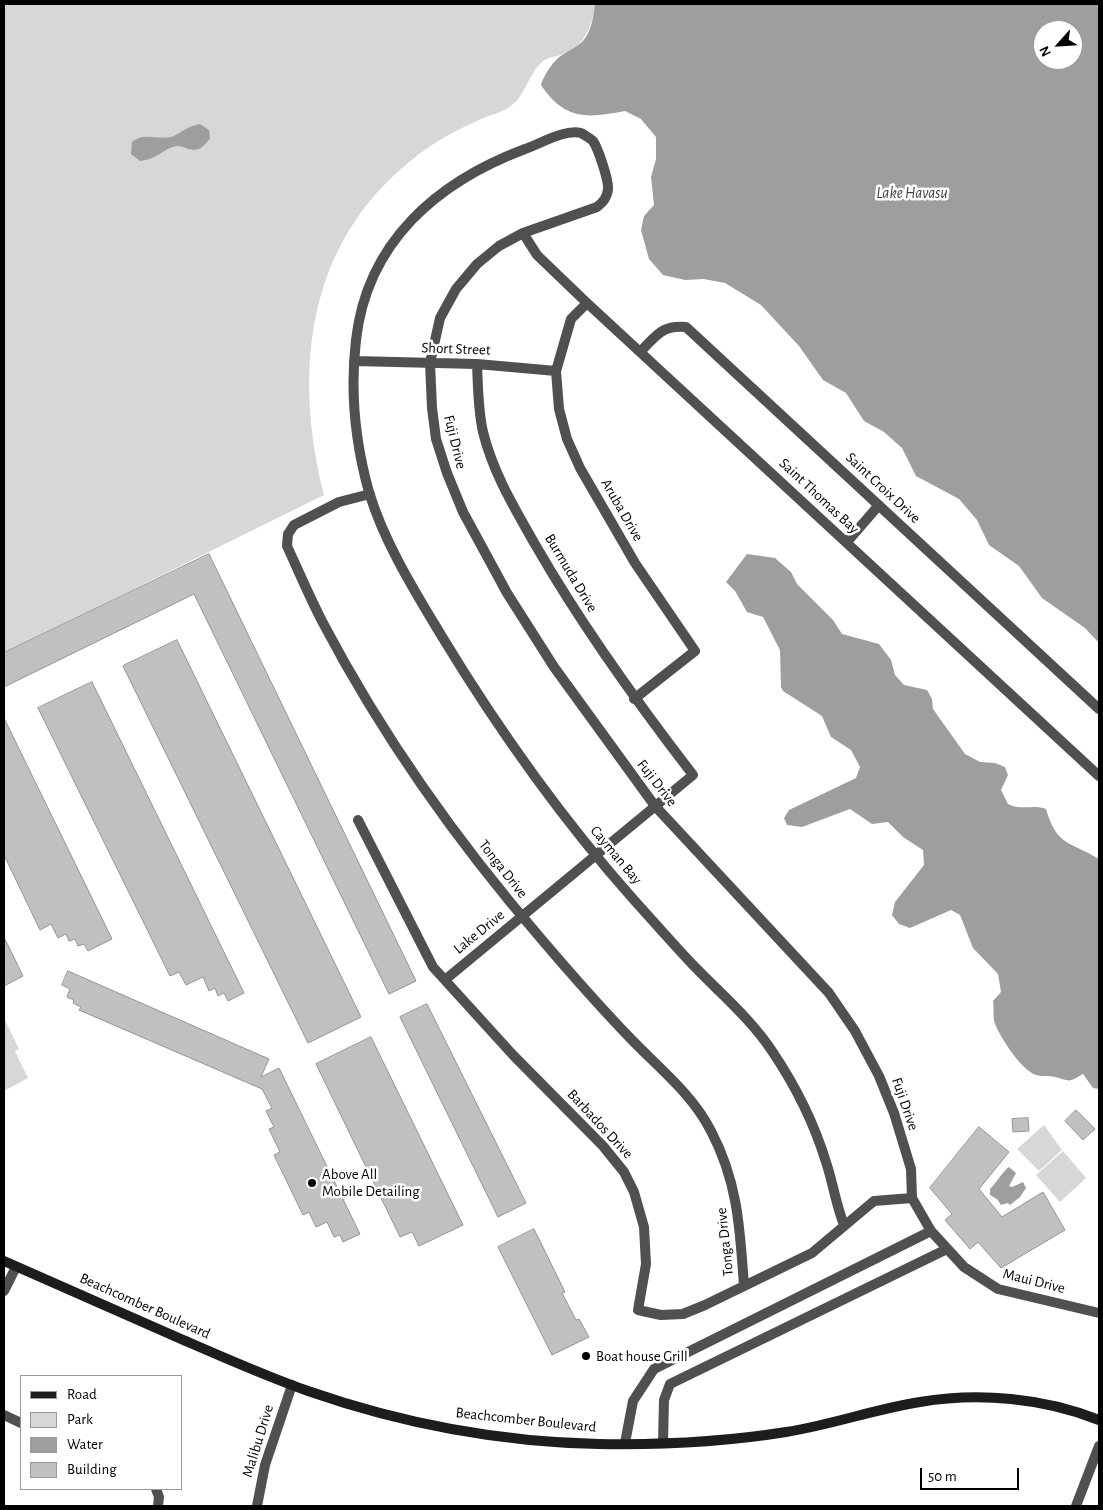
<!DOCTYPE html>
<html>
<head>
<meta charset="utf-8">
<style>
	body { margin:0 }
	#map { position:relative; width:1103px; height:1510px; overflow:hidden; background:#fff; font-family:"Alegreya Sans",sans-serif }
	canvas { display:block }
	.frame { position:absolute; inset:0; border:5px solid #000; pointer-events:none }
	.legend { position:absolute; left:20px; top:1375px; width:162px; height:115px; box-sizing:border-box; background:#fff; border:1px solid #999; margin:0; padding:6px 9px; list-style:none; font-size:15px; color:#000 }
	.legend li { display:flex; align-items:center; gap:10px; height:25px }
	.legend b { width:25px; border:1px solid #999 }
	.north { position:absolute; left:1033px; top:20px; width:50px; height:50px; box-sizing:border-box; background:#fff; border:1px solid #999; border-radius:50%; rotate:244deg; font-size:14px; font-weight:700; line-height:20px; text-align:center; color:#000 }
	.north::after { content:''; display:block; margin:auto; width:18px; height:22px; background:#000; clip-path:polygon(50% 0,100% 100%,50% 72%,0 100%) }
	.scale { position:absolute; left:920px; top:1468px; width:99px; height:22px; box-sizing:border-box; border:2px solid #000; border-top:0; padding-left:6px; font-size:15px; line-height:18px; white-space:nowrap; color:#000; -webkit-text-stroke:4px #fff; paint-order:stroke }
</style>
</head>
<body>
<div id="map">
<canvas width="1103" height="1510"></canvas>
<div class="frame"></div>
<ul class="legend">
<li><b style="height:6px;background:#1d1d1d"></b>Road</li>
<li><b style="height:14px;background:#d7d7d7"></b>Park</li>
<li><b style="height:14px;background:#9e9e9e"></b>Water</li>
<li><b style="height:14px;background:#c0c0c0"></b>Building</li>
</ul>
<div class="north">N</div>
<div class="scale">50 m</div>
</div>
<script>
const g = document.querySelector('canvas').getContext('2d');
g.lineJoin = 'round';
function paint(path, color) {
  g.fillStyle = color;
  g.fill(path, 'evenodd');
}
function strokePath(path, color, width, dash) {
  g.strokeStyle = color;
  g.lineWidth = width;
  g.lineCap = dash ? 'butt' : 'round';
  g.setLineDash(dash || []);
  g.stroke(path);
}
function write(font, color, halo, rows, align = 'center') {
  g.font = font + ' "Alegreya Sans",sans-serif';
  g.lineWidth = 5;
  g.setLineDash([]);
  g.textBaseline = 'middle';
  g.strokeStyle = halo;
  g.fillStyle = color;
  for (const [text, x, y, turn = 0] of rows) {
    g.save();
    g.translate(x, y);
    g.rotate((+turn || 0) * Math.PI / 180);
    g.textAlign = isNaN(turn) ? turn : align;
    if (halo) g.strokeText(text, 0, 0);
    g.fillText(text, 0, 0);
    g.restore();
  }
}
const green = new Path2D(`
	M 4,4 L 595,4 C 592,26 585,46 563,54 C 556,57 547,57 542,62 C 529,73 526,94 512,105 C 504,112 490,115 481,119 C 457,130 433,142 413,159 C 306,243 293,371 324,495 L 4,653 Z
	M 4,1018 L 19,1049 L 15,1051 L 28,1078 L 4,1091 Z
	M 1044,1125 L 1062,1150 L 1039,1171 L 1017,1149 Z
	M 1063,1151 L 1086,1178 L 1060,1202 L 1036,1175 Z`);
const water = new Path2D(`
	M 595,4 L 1099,4 L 1099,643 L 1085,628 L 1042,598 L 1019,566 L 989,545 L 977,520 L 959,499 L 916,476 L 902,448 L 884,432 L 864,421 L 846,393 L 823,380 L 799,346 L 761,305 L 725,283 L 704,279 L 685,280 L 663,275 L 649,259 L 641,230 L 644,216 L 654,205 L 651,177 L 656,159 L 656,137 L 641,119 L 625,111 C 588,118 565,121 541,85 C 544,75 554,59 564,54 C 571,49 577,47 583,41 C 592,30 593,17 595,4 ZM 1043,30 L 1073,30 L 1073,60 L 1043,60 Z
	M 200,124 L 209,130 L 210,139 C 206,143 203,147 199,149 C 190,152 184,145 176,146 C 163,149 158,159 140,161 L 131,154 L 132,142 C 144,132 157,140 171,137 C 180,134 187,126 200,124 Z
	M 747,554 L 775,558 L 791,572 L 797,584 L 833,620 L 842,634 L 879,644 L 891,660 L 895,675 L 904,685 L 927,690 L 932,699 L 933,709 L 965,754 L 980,762 L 995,763 L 1005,767 L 1008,775 L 1001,790 L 1008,804 C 1021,811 1034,804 1046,809 C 1057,847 1070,841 1099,859 L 1099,1089 L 1093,1088 L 1083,1074 C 1068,1083 1071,1081 1055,1077 C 1049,1075 1042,1077 1036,1075 C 1021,1070 999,1036 994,1021 C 993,1015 994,1007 993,1001 L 1001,992 L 998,974 L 973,948 L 960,915 L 951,910 L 910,928 L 899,924 L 892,915 L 895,902 L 924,865 L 923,850 L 903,837 L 888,822 L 872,824 L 850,809 L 802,827 L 787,825 L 784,818 L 789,810 L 856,778 L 860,767 L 851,750 L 831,737 L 822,716 L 783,691 L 781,687 L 780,650 L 763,617 L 747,612 L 735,591 L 726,582 Z
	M 1009,1167 L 1016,1173 L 1009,1186 L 1012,1187 L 1023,1182 L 1026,1188 L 1020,1197 L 1010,1205 L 1008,1203 L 1001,1205 L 997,1199 L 990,1195 L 990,1189 C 996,1183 1005,1169 1009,1167 Z`);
const building = new Path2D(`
	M 209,554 L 416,981 L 389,994 L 194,594 L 4,687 L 4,653 Z
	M 177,640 L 361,1017 L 308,1043 L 123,666 Z
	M 92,682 L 244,993 L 228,1001 L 224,993 L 218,996 L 215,988 L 209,991 L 203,977 L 186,985 L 179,972 L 170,976 L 38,708 Z
	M 4,718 L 112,939 L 88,951 L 84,944 L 78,946 L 75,939 L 69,941 L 66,934 L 58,938 L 51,924 L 40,930 L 4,855 Z
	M 4,937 L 23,976 L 4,986 Z
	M 68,971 L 269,1059 L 261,1077 L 279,1068 L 360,1234 L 343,1242 L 340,1235 L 334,1237 L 327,1222 L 316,1227 L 309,1212 L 303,1215 L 274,1155 L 280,1152 L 269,1129 L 274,1127 L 266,1111 L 272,1108 L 262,1089 L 79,1010 L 81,1007 L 73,1003 L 74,1000 L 67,997 L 70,989 L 62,985 Z
	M 427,1004 L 526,1203 L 498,1217 L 400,1017 Z
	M 371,1037 L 463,1225 L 419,1246 L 412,1232 L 400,1237 L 316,1064 Z
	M 1076,1110 L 1095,1129 L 1083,1140 L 1065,1121 Z
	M 1028,1118 L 1029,1131 L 1013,1132 L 1012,1119 Z
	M 979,1127 L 1009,1152 L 979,1189 L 1002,1217 L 1043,1192 L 1065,1230 L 1001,1268 L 978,1242 L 970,1249 L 945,1220 L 952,1214 L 930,1188 Z
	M 534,1229 L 565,1292 L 562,1293 L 576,1320 L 579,1319 L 589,1337 L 552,1355 L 498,1247 Z`);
const street = new Path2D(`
	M 523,233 L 537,255 L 587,303 L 1099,776
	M 587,303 L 571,319 L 556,371 L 559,409 L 567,439 L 580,468 L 635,563 L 695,651 L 634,699
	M 641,351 C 657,335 662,325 686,327 L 1099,709
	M 354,361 L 477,364 L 556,371
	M 370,494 L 339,502 L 294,525 L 288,534 L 287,546 C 299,572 310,598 323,623 C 383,737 459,844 543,941 C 572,975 601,1008 632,1040 C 660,1069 693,1095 711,1131 C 738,1182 740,1230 744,1286
	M 847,542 L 879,505
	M 358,820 L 433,967 L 513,1055 L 603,1146 L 624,1172 L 634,1192 L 644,1227 L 646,1264 L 638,1310 L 661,1315 L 683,1314 L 705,1305 L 812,1253 L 874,1201 L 912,1198
	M 446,979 L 693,775 C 636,701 582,626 536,546 C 515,509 493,473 483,432 C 478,410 478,387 477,364
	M 844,1225 C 836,1205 833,1183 826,1162 C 814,1123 795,1085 772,1051 C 751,1019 720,993 693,965 C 673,944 654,922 634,900 C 561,818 498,729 441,635 C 414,590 384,542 369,492 C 355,442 350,391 356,340 C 367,242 437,182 525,149 C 540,144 564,129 581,133 C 583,134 591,139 593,141 C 598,148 609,181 608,189 C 607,198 603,202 597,207 L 523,233 L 499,246 L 477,264 L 456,289 L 440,318 L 430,363 L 432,408 L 436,439 L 447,473 L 463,512 L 507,593 L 554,667 L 655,806 L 829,993 L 855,1031 L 879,1076 L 894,1113 L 911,1169 L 912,1198 L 931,1231 L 964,1267 L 998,1289 L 1099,1313
	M 4,1291 L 16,1267
	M 4,1415 L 21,1423
	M 625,1443 L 633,1401 L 654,1369 L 931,1231
	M 663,1443 L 664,1400 L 670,1384 L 947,1249
	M 156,1489 L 159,1497 L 158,1506
	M 257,1506 L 265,1465 L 292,1385
	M 1076,1506 L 1099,1446`);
const secondary = new Path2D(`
	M 4,1261 C 63,1287 122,1313 181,1339 C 223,1357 265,1376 308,1391 C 400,1423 501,1442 599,1444 C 661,1445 724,1442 786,1432 C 831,1425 875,1409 920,1402 C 979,1392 1044,1398 1099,1420`);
const markers = [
	[312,1183,5,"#000"],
	[586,1356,5,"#000"]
];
const streetNames = [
	["Short Street",456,349,2],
	["Fuji Drive",455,442,76],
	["Saint Croix Drive",883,488,43],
	["Saint Thomas Bay",819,496,43],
	["Aruba Drive",622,510,60],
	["Burmuda Drive",571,573,59],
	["Fuji Drive",657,783,52],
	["Cayman Bay",616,855,50],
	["Tonga Drive",503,869,52],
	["Lake Drive",479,932,-39],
	["Fuji Drive",905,1104,71],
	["Barbados Drive",600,1124,47],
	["Tonga Drive",725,1242,-96],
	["Maui Drive",1034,1281,14],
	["Beachcomber Boulevard",145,1306,24],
	["Beachcomber Boulevard",526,1420,6],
	["Malibu Drive",258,1441,-73]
];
const poiNames = [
	["Above All",322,1174],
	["Mobile Detailing",322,1191],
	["Boat house Grill",596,1356]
];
const waterNames = [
	["Lake Havasu",912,193]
];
paint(green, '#d7d7d7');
paint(water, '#9e9e9e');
paint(building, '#c0c0c0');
strokePath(building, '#949494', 1);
strokePath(street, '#505050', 10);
strokePath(secondary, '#1d1d1d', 10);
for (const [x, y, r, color] of markers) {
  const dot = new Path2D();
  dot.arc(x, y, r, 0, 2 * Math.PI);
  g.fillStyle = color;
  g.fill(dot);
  strokePath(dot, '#fff', 2);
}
write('15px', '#000', '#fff', streetNames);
write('15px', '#000', '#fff', poiNames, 'left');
write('italic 16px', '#3f3f3f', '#fff', waterNames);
</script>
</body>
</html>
